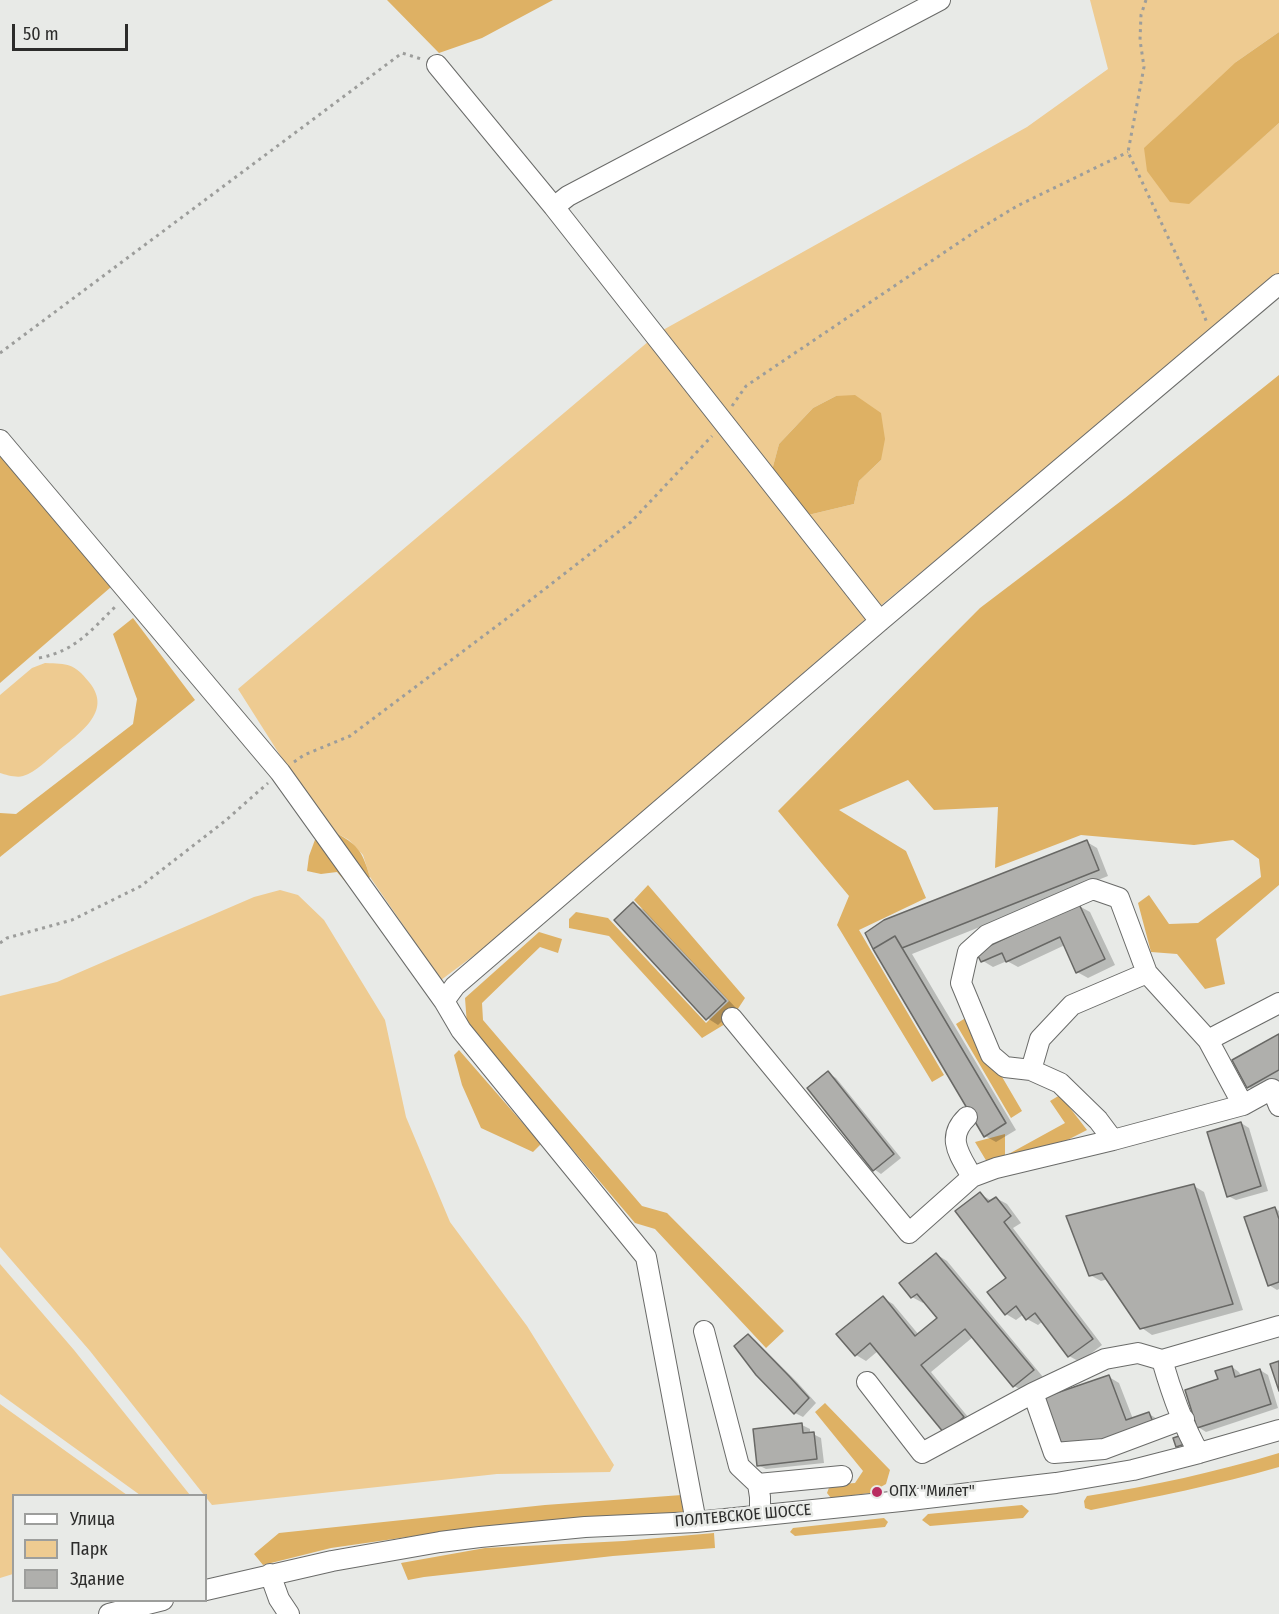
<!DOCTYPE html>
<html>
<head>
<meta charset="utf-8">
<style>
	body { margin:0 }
	#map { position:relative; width:1279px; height:1614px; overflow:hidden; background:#e8eae7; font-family:"Fira Sans Condensed",sans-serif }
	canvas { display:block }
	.legend { position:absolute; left:12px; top:1494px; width:195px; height:108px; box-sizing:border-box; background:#e8eae7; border:2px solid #9d9e9c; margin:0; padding:8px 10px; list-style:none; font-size:18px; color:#2c2c2b }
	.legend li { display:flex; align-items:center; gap:12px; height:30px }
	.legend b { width:30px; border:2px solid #9d9e9c }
	.scale { position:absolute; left:12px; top:24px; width:116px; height:27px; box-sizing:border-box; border:3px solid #2c2c2b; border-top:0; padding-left:8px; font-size:18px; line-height:21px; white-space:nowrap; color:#2c2c2b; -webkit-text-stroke:4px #e8eae7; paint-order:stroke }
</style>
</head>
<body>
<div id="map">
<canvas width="1279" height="1614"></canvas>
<ul class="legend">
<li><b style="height:8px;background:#fff"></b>Улица</li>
<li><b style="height:16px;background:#eecb91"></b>Парк</li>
<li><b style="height:16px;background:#afafac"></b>Здание</li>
</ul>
<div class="scale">50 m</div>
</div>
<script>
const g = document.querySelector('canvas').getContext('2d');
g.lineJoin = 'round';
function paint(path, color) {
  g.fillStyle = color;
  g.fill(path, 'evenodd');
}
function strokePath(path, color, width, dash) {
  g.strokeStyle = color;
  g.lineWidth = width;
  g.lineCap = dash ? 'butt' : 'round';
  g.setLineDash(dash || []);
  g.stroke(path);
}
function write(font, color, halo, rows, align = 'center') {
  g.font = font + ' "Fira Sans Condensed",sans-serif';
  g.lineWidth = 5;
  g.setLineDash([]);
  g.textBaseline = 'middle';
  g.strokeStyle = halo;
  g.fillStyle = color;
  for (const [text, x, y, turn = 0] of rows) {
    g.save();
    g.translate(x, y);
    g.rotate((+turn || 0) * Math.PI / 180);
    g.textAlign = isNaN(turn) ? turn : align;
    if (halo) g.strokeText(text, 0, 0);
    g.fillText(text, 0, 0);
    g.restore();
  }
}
const green = new Path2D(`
	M 1090,0 L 1279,0 L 1279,32 L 1236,62 L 1188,204 L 1279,123 L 1279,276 L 879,607 L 804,516 L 854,504 L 859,481 L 881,460 L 836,396 L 813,408 L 779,444 L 771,474 L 663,330 L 1027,127 L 1108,69 Z
	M 649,341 L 869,616 L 496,939 L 441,980 L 370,877 L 363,855 L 349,840 L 333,831 L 285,763 L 238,689 Z
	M 45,663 C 68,664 74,663 89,682 C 114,712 78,734 57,752 C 47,760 36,772 23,776 C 17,778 6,775 0,773 L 0,695 L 32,668 Z
	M 280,890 L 298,895 L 324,920 L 385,1020 L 406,1117 L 450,1222 L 527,1326 L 614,1465 L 610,1472 L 497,1474 L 212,1505 L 90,1351 L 0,1247 L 0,996 L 57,982 L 254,897 Z
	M 0,1264 L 74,1350 L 190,1495 L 140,1495 L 0,1394 Z
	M 0,1404 L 127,1495 L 14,1496 L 13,1574 L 0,1578 Z`);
const forest = new Path2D(`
	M 387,0 L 553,0 L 482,38 L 439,53 Z
	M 1279,32 L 1279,123 L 1189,204 L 1170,202 L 1147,171 L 1144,148 L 1236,62 Z
	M 1279,375 L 1279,885 L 1216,939 L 1225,984 L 1205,989 L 1177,954 L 1151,952 L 1138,903 L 1149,895 L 1169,924 L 1198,923 L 1261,877 L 1259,859 L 1233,840 L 1194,845 L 1081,835 L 995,868 L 998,807 L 934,810 L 908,780 L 839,810 L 906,851 L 926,898 L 859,930 L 944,1075 L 932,1082 L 837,925 L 849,896 L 778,811 L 980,608 L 1125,498 Z
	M 855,395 L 881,413 L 885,439 L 881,460 L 859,481 L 854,504 L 804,516 L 771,474 L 779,444 L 813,408 L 836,396 Z
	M 0,450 L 111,587 L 0,683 Z
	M 133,618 L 195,700 L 0,857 L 0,813 L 16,814 L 133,724 L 137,699 L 113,634 Z
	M 333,831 C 358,845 362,850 370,877 L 363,884 L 349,886 L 337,872 L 321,874 L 307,871 L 309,856 L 316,837 Z
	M 648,885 L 745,998 L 730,1021 L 702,1038 L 609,936 L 569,928 L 569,919 L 576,912 L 608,918 L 706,1023 L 729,1001 L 634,900 Z
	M 539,932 L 562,939 L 558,953 L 540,947 L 482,1003 L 483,1020 L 642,1206 L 667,1213 L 784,1331 L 766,1348 L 655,1229 L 635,1223 L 467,1025 L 465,998 Z
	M 967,1017 L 1022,1111 L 1011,1118 L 956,1024 Z
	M 459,1050 L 541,1144 L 533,1152 L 481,1128 L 462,1085 L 454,1055 Z
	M 1060,1095 L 1087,1130 L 1038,1155 L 990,1167 L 975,1142 L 1005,1134 L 1005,1156 L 1065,1123 L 1050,1101 Z
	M 825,1403 L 890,1470 L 886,1484 L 870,1493 L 831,1498 L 827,1493 L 830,1485 L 855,1483 L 863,1471 L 815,1412 Z
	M 1279,1453 L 1279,1467 C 1217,1485 1154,1497 1091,1510 L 1085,1508 L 1084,1501 L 1087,1496 C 1152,1486 1216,1472 1279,1453 Z
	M 682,1495 L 686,1512 L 558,1520 L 456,1530 L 331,1548 L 263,1565 L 254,1554 L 279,1533 L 545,1505 Z
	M 1022,1505 L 1029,1511 L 1023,1518 L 930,1526 L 922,1520 L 928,1514 Z
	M 884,1518 L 888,1522 L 885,1527 L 795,1536 L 790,1532 L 793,1528 Z
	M 714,1533 L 715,1548 L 613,1556 L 424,1577 L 408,1580 L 401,1563 L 485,1548 L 624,1541 Z`);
const shadow = new Path2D(`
	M 1087,842 L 1097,848 L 1108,876 L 912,954 L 1016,1130 L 996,1142 L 985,1136 L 874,948 Z
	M 634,904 L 644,910 L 736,1008 L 718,1025 L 707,1018 Z
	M 1079,906 L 1090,912 L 1115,965 L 1088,978 L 1077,972 L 1065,945 L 1018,967 L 1007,961 L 993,967 L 983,961 Z
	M 1279,1035 L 1279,1082 L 1259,1093 L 1249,1087 Z
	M 828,1073 L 836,1078 L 901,1158 L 881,1174 L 874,1169 Z
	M 1241,1123 L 1249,1128 L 1268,1191 L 1236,1200 L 1228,1196 Z
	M 1194,1186 L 1204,1192 L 1243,1310 L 1152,1335 L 1142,1328 L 1108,1279 L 1101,1281 L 1090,1275 Z
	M 980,1194 L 992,1201 L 996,1198 L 1007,1204 L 1021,1223 L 1013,1228 L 1102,1345 L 1080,1362 L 1069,1356 L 1043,1321 L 1038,1325 L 1027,1319 L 1024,1314 L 1016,1320 L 1006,1314 L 1008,1278 Z
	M 1275,1208 L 1279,1211 L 1279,1289 L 1277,1290 L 1269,1285 Z
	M 936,1254 L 947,1261 L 1043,1377 L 1025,1392 L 1014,1386 L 973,1337 L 931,1372 L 973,1423 L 945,1432 L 878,1351 L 866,1361 L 856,1355 L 883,1298 L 893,1304 L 919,1335 L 939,1318 L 925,1301 L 923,1303 L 912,1297 Z
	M 748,1336 L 755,1340 L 797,1382 L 816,1403 L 803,1417 L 795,1413 Z
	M 1232,1367 L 1239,1372 L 1241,1376 L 1260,1370 L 1268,1375 L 1278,1408 L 1206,1432 L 1198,1427 L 1220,1380 Z
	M 1109,1377 L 1119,1383 L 1133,1419 L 1149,1414 L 1159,1420 L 1115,1448 Z
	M 802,1425 L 810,1429 L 810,1434 L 813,1434 L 821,1438 L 824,1463 L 766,1469 L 758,1465 Z`);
const building = new Path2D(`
	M 1087,840 L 1099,870 L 902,948 L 895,936 L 873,949 L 865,933 L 884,920 Z
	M 633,902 L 726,1001 L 706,1020 L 614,920 Z
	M 1079,904 L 1105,959 L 1076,973 L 1060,937 L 1006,962 L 1002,953 L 981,962 L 976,952 Z
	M 895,936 L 1006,1123 L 984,1137 L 873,949 Z
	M 1279,1034 L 1279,1070 L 1247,1088 L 1232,1060 Z
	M 828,1071 L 894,1154 L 873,1171 L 807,1088 Z
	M 1241,1122 L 1261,1186 L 1227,1197 L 1207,1132 Z
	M 1194,1184 L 1233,1304 L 1140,1329 L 1102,1273 L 1089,1276 L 1066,1216 Z
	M 980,1192 L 988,1202 L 996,1197 L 1011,1216 L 1004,1222 L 1093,1339 L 1068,1357 L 1035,1313 L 1026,1320 L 1016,1306 L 1005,1315 L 987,1292 L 1006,1278 L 955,1211 Z
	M 1275,1207 L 1279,1219 L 1279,1282 L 1268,1286 L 1244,1217 Z
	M 936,1253 L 1034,1370 L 1013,1387 L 965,1329 L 921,1365 L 964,1417 L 944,1433 L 870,1343 L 855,1356 L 836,1334 L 883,1296 L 915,1336 L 937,1318 L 917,1294 L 911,1298 L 899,1283 Z
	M 748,1334 L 789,1376 L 809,1398 L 794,1414 L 756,1375 L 734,1346 Z
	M 1279,1361 L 1279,1391 L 1270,1364 Z
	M 1232,1366 L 1235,1377 L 1260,1369 L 1271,1404 L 1197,1428 L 1185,1390 L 1218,1379 L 1215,1371 Z
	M 1109,1375 L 1126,1420 L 1149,1412 L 1154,1425 L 1104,1443 L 1058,1449 L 1039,1399 Z
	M 802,1423 L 803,1433 L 814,1432 L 817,1459 L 757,1466 L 753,1429 Z
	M 1185,1434 L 1188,1443 L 1176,1447 L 1173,1438 Z`);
const path = new Path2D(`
	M 1146,0 L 1141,15 L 1140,40 L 1144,67 L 1128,152 L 1200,305 L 1207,323
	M 0,353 L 402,53 L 421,59
	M 732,406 L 746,386 L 976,231 L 1017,206 L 1128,152
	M 39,658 C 76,651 91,630 117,605
	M 294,762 L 304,755 L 350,736 L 510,616 L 631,522 L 712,436
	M 0,943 L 7,938 L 72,920 L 141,886 L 225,821 L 268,783`);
const minor = new Path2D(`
	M 437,65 L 554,207 L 880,621
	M 554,207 L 568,196 L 940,0
	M 0,440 L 280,772 L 444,1001 L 461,1030 L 646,1257 L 696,1522
	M 444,1001 L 455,986 L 880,621 L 1279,284
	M 732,1018 L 909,1233 L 972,1177 L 996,1168 L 1113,1140 L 1243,1105 L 1272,1089 L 1279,1106
	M 1031,1070 L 1040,1039 L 1072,1005 L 1147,973
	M 1243,1105 L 1208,1040 L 1279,1003
	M 967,1117 C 945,1138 960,1155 972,1177
	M 1113,1140 L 1098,1120 L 1060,1083 L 1031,1070 L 1005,1067 L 991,1055 L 961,983 L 968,952 L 987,935 L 1093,889 L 1119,898 L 1147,973 L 1208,1040
	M 704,1331 L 739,1466 L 758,1484 L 760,1497 L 760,1515
	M 867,1382 L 922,1453 L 1033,1393 L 1105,1359 L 1138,1353 L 1162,1360
	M 1033,1393 L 1054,1453 L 1104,1449 L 1184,1419
	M 1199,1453 C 1184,1428 1170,1388 1162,1360 L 1279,1326
	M 758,1484 L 842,1476
	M 270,1574 L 279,1599 L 289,1614
	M 206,1590 L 332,1561 L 440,1542 L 480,1537 L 585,1527 L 696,1522 L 901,1501 L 1056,1483 L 1133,1470 L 1199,1453 L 1279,1430
	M 109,1614 L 163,1600`);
const markers = [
	[877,1492,6,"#b82c60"]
];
const poiNames = [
	["ОПХ \"Милет\"",889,1492]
];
const streetNames = [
	["ПОЛТЕВСКОЕ ШОССЕ",743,1516,-5]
];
paint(green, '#eecb91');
paint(forest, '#deb164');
paint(shadow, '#0003');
paint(building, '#afafac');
strokePath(building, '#686865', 1.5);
strokePath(minor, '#6a6b69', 22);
strokePath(path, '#9c9d9b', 3, [3, 4.5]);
strokePath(minor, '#fff', 20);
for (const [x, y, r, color] of markers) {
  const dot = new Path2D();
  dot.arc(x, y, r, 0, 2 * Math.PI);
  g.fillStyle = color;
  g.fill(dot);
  strokePath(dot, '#e8eae7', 2);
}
write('16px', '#2c2c2b', '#e8eae7', poiNames, 'left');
write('16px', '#2c2c2b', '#e8eae7', streetNames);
</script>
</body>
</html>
